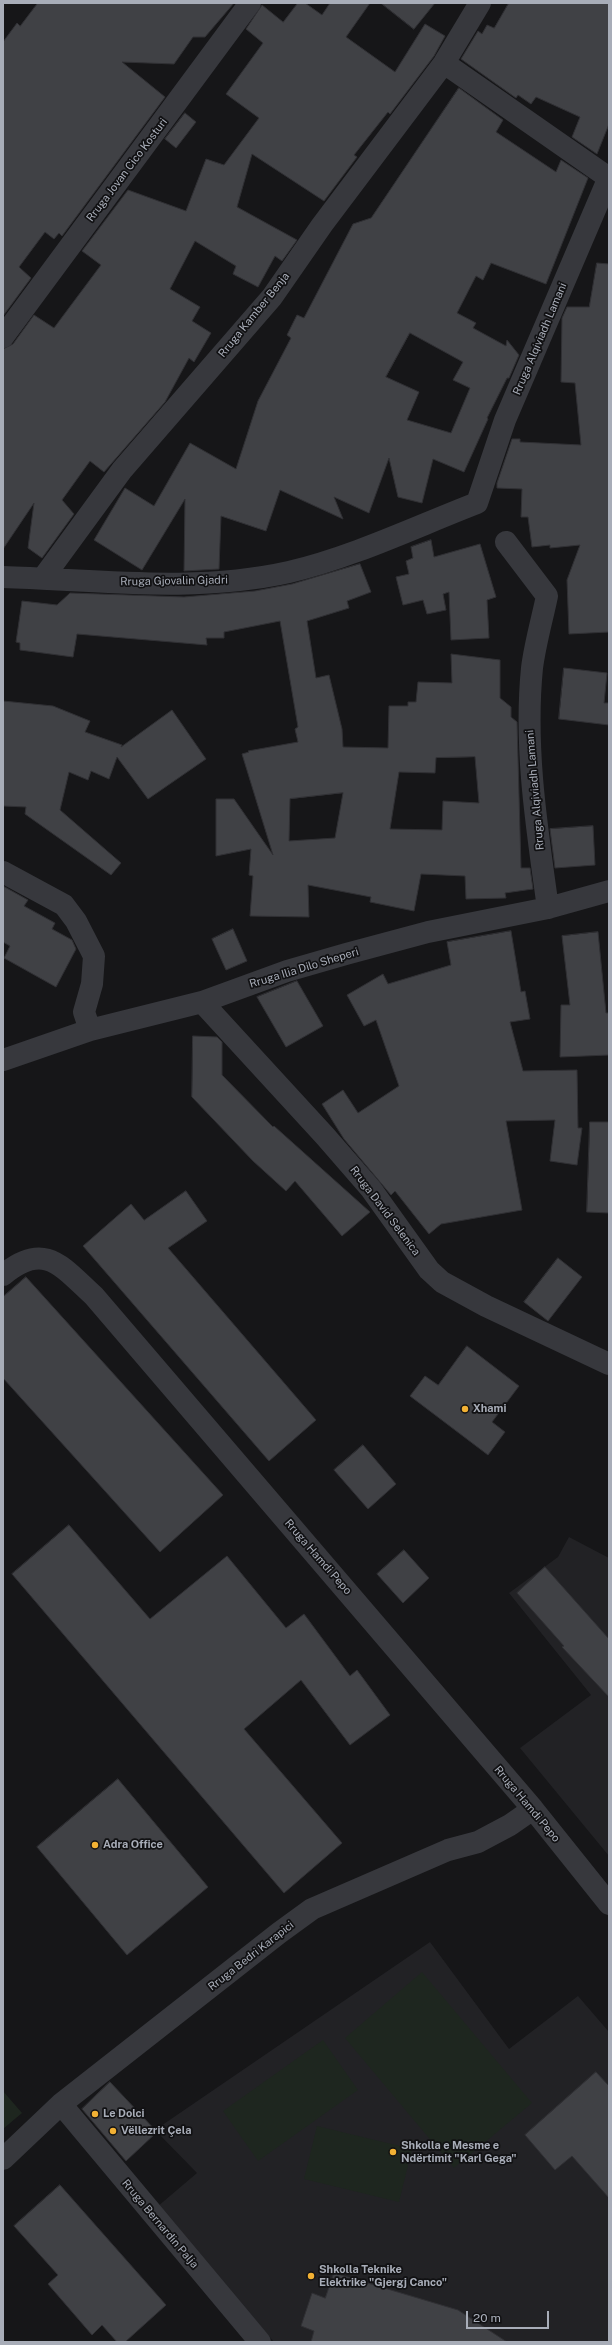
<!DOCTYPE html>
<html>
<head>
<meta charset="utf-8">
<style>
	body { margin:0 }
	#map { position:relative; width:612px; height:2345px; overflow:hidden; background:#161618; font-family:"Public Sans",sans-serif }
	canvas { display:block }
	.frame { position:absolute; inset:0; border:4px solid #a8adb8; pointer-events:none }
	.scale { position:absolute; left:466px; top:2311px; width:83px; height:18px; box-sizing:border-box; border:2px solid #a8adb8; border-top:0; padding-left:5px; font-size:12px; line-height:14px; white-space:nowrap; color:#a8adb8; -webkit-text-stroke:3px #111113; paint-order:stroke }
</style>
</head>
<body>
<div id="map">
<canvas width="612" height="2345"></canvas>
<div class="frame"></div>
<div class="scale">20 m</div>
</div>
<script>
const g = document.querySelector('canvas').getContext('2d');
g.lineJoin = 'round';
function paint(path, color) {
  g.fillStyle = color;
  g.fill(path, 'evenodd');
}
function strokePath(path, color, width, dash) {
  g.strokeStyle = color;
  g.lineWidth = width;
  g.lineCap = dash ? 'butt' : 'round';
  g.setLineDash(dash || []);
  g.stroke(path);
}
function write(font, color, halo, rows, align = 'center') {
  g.font = font + ' "Public Sans",sans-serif';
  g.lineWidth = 3.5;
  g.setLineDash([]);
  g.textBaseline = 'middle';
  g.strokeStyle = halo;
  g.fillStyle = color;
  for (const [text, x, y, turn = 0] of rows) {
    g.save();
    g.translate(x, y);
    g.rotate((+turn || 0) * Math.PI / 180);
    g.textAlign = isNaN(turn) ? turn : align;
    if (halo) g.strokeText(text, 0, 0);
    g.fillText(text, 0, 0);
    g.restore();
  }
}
const built = new Path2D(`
	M 569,1537 L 609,1558 L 609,1856 L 520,1748 L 591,1695 L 509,1593 L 558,1557 Z
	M 430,1942 L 509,2049 L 578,1996 L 609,2032 L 609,2342 L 274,2342 L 157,2207 L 197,2173 L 155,2130 Z`);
const green = new Path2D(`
	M 422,1972 L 532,2103 L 454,2168 L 345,2038 Z
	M 323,2040 L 358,2090 L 258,2161 L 223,2111 Z
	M 3,2091 L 22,2113 L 3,2129 Z
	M 317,2126 L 412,2149 L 399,2202 L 304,2179 Z`);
const building = new Path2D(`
	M 38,3 L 234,3 L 205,37 L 193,37 L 174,64 L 122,62 L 165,97 L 62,236 L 59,233 L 54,239 L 45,232 L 19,267 L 31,278 L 3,316 L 3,42 L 17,23 L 20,26 Z
	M 298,3 L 305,3 L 322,15 L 330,3 L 370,3 L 346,37 L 395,72 L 425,24 L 445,36 L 434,56 L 390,114 L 388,112 L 354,155 L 357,157 L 324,201 L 252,154 L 237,207 L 297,240 L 282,261 L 275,256 L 258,287 L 233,274 L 236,266 L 195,241 L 170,289 L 200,307 L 192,321 L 211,333 L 194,362 L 189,358 L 165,402 L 104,472 L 90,461 L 62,500 L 74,514 L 42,558 L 28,548 L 34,503 L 3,549 L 3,349 L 13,344 L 34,315 L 54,328 L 101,265 L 82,251 L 128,190 L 186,211 L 206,159 L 224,165 L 259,118 L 226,94 L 263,43 L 246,29 L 262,5 L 283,22 Z
	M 381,3 L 435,3 L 414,29 Z
	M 509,3 L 609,3 L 609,124 L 597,154 L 572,137 L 580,117 L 536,97 L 531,104 L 518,95 L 516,98 L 461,59 L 478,31 L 482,34 L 487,25 L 494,28 Z
	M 459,88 L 503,120 L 496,132 L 556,172 L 561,160 L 588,178 L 546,284 L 491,263 L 483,280 L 476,276 L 457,313 L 476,323 L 473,328 L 506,346 L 507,340 L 519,355 L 509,378 L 507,378 L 487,418 L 488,419 L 464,472 L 433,459 L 422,503 L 398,497 L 389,458 L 369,513 L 334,497 L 343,519 L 280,490 L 266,531 L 221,516 L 219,569 L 184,571 L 185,499 L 142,570 L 94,540 L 125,488 L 154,506 L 190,443 L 236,469 L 258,401 L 291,338 L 287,335 L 297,315 L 304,318 L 353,224 L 371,218 ZM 410,333 L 463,362 L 453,380 L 470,388 L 451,433 L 407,420 L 419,392 L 386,377 Z
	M 185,113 L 196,122 L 176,148 L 165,139 Z
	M 597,263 L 609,264 L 609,632 L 569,634 L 567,580 L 580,545 L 550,548 L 550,545 L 532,547 L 528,517 L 521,517 L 522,489 L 497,488 L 497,483 L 512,439 L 520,439 L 520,442 L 581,445 L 575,383 L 561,382 L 562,318 L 567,307 L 589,307 Z
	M 431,540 L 434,557 L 480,544 L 496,597 L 487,600 L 489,638 L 451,640 L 449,592 L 443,594 L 446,610 L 427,614 L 423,600 L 403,605 L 396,577 L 409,574 L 406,561 L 413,558 L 411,547 Z
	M 360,564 L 371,592 L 347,601 L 349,608 L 307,621 L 316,678 L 329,675 L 342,729 L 343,747 L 388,748 L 389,706 L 408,706 L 408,702 L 416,702 L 418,682 L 452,683 L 451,654 L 500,660 L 500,698 L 511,707 L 511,717 L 517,722 L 521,868 L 530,868 L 533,889 L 505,893 L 506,898 L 466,899 L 465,876 L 421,874 L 414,911 L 370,902 L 371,897 L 308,885 L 309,917 L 250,916 L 253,876 L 249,875 L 251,849 L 216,856 L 216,799 L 234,799 L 273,855 L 242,754 L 249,752 L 248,751 L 298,742 L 295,729 L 298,727 L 280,621 L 224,632 L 224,638 L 206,638 L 207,645 L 77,634 L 73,657 L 20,650 L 20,643 L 16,642 L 22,601 L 57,605 L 70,593 L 184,597 L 255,591 L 292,584 ZM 475,757 L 479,803 L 443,801 L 442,830 L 390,829 L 399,772 L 435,773 L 436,758 ZM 343,793 L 335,838 L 289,841 L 290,799 Z
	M 564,668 L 607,673 L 604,703 L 609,703 L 609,725 L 559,719 Z
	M 3,701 L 53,706 L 90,721 L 85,732 L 122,745 L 121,747 L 172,710 L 206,759 L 148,799 L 117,757 L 109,779 L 91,771 L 88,780 L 69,772 L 60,810 L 121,863 L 111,875 L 25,814 L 26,807 L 3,806 Z
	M 593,826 L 595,865 L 555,868 L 550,829 Z
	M 3,886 L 28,900 L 24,906 L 55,923 L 52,929 L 72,940 L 76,949 L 56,987 L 4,958 L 10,946 L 3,942 Z
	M 233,929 L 247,961 L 226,970 L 212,939 Z
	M 511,931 L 521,992 L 525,991 L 530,1019 L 510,1022 L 523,1071 L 577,1070 L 578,1128 L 582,1128 L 577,1165 L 550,1161 L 555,1120 L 506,1121 L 522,1210 L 441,1224 L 429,1234 L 395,1191 L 391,1195 L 344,1139 L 322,1104 L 343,1090 L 358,1113 L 399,1086 L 376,1020 L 364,1026 L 347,995 L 383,974 L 388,984 L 451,965 L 447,942 Z
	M 598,932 L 606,1013 L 609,1013 L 609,1055 L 560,1057 L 561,1005 L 570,1005 L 562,936 Z
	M 297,981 L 323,1026 L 286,1047 L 257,997 Z
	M 193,1036 L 217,1037 L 222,1042 L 222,1075 L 273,1127 L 274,1126 L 370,1212 L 342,1236 L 295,1181 L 286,1191 L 253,1161 L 192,1097 Z
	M 590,1122 L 609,1122 L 609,1213 L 587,1212 Z
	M 186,1191 L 207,1221 L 168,1248 L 316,1420 L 269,1461 L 83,1246 L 131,1204 L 144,1220 Z
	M 558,1258 L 582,1277 L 548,1321 L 524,1302 Z
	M 26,1277 L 223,1495 L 160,1552 L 3,1378 L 3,1297 Z
	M 467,1346 L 519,1386 L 492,1422 L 505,1432 L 488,1455 L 410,1396 L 425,1376 L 438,1385 Z
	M 363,1445 L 396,1484 L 368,1509 L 334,1470 Z
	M 69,1525 L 150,1619 L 227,1556 L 286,1628 L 304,1614 L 350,1676 L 357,1670 L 390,1715 L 350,1745 L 301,1680 L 244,1729 L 342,1843 L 284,1893 L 12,1574 Z
	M 404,1550 L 429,1578 L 403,1603 L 377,1574 Z
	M 545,1567 L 609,1639 L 609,1697 L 562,1647 L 564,1646 L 517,1593 Z
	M 118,1779 L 208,1887 L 127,1955 L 37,1847 Z
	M 596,2072 L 609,2086 L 609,2198 L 572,2156 L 555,2170 L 525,2135 Z
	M 110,2082 L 157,2132 L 126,2161 L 82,2109 Z
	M 60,2185 L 166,2305 L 125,2342 L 117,2342 L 102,2325 L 92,2335 L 48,2284 L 58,2275 L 14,2226 Z
	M 334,2273 L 458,2310 L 507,2342 L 311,2342 L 314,2331 L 301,2326 L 312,2293 L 325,2298 Z`);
const minor = new Path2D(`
	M 444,63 L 609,178
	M 3,337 L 250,3
	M 506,542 L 547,596 C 542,620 535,644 532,668 C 524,748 537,829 548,908
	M 3,577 C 98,580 195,593 289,572 C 353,557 415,527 477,503 L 505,420 L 609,177
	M 43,578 L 122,470 L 272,297 L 322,225 L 444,63 L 480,3
	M 3,872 L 64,905 L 76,921 L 94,956 L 92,984 L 84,1012 L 90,1030
	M 202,1002 L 325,1136 L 371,1189 L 429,1270 L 442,1282 L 486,1306 L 609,1364
	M 3,1060 L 90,1030 L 202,1002 L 287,971 L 346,954 L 428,932 L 548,908 L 609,891
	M 3,1275 C 45,1240 62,1267 94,1296 L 533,1809 L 609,1904
	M 61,2104 L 260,2342
	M 3,2159 L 61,2104 L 279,1933 L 312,1909 L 448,1850 L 478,1842 L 510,1825 L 533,1809`);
const markers = [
	[465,1409,4,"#f2b134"],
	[95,1845,4,"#f2b134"],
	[95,2114,4,"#f2b134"],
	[113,2131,4,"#f2b134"],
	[393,2152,4,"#f2b134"],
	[311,2276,4,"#f2b134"]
];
const streetNames = [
	["Rruga Jovan Cico Kosturi",127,170,-53],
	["Rruga Kamber Benja",254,315,-51],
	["Rruga Alqiviadh Lamani",540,339,-67],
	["Rruga Gjovalin Gjadri",174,581,-1],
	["Rruga Alqiviadh Lamani",535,790,-95],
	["Rruga Ilia Dilo Sheperi",304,968,-17],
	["Rruga David Selenica",385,1211,53],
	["Rruga Hamdi Pepo",318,1557,49],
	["Rruga Hamdi Pepo",527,1804,50],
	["Rruga Bedri Karapici",251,1956,-38],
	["Rruga Bernardin Palja",160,2224,50]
];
const poiNames = [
	["Xhami",473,1409],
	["Adra Office",103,1845],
	["Le Dolci",103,2114],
	["Vëllezrit Çela",121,2131],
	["Shkolla e Mesme e",401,2146],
	["Ndërtimit \"Karl Gega\"",401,2159],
	["Shkolla Teknike",319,2270],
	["Elektrike \"Gjergj Canco\"",319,2283]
];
paint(built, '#222225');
paint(green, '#1e261f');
paint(building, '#404145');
strokePath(building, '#303034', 1);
strokePath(minor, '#37383d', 22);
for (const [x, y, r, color] of markers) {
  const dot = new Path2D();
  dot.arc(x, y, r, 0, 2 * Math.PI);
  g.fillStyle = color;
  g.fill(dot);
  strokePath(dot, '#111113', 1.5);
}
write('11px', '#a8adb8', '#111113', streetNames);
write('bold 11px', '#a8adb8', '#111113', poiNames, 'left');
</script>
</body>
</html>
